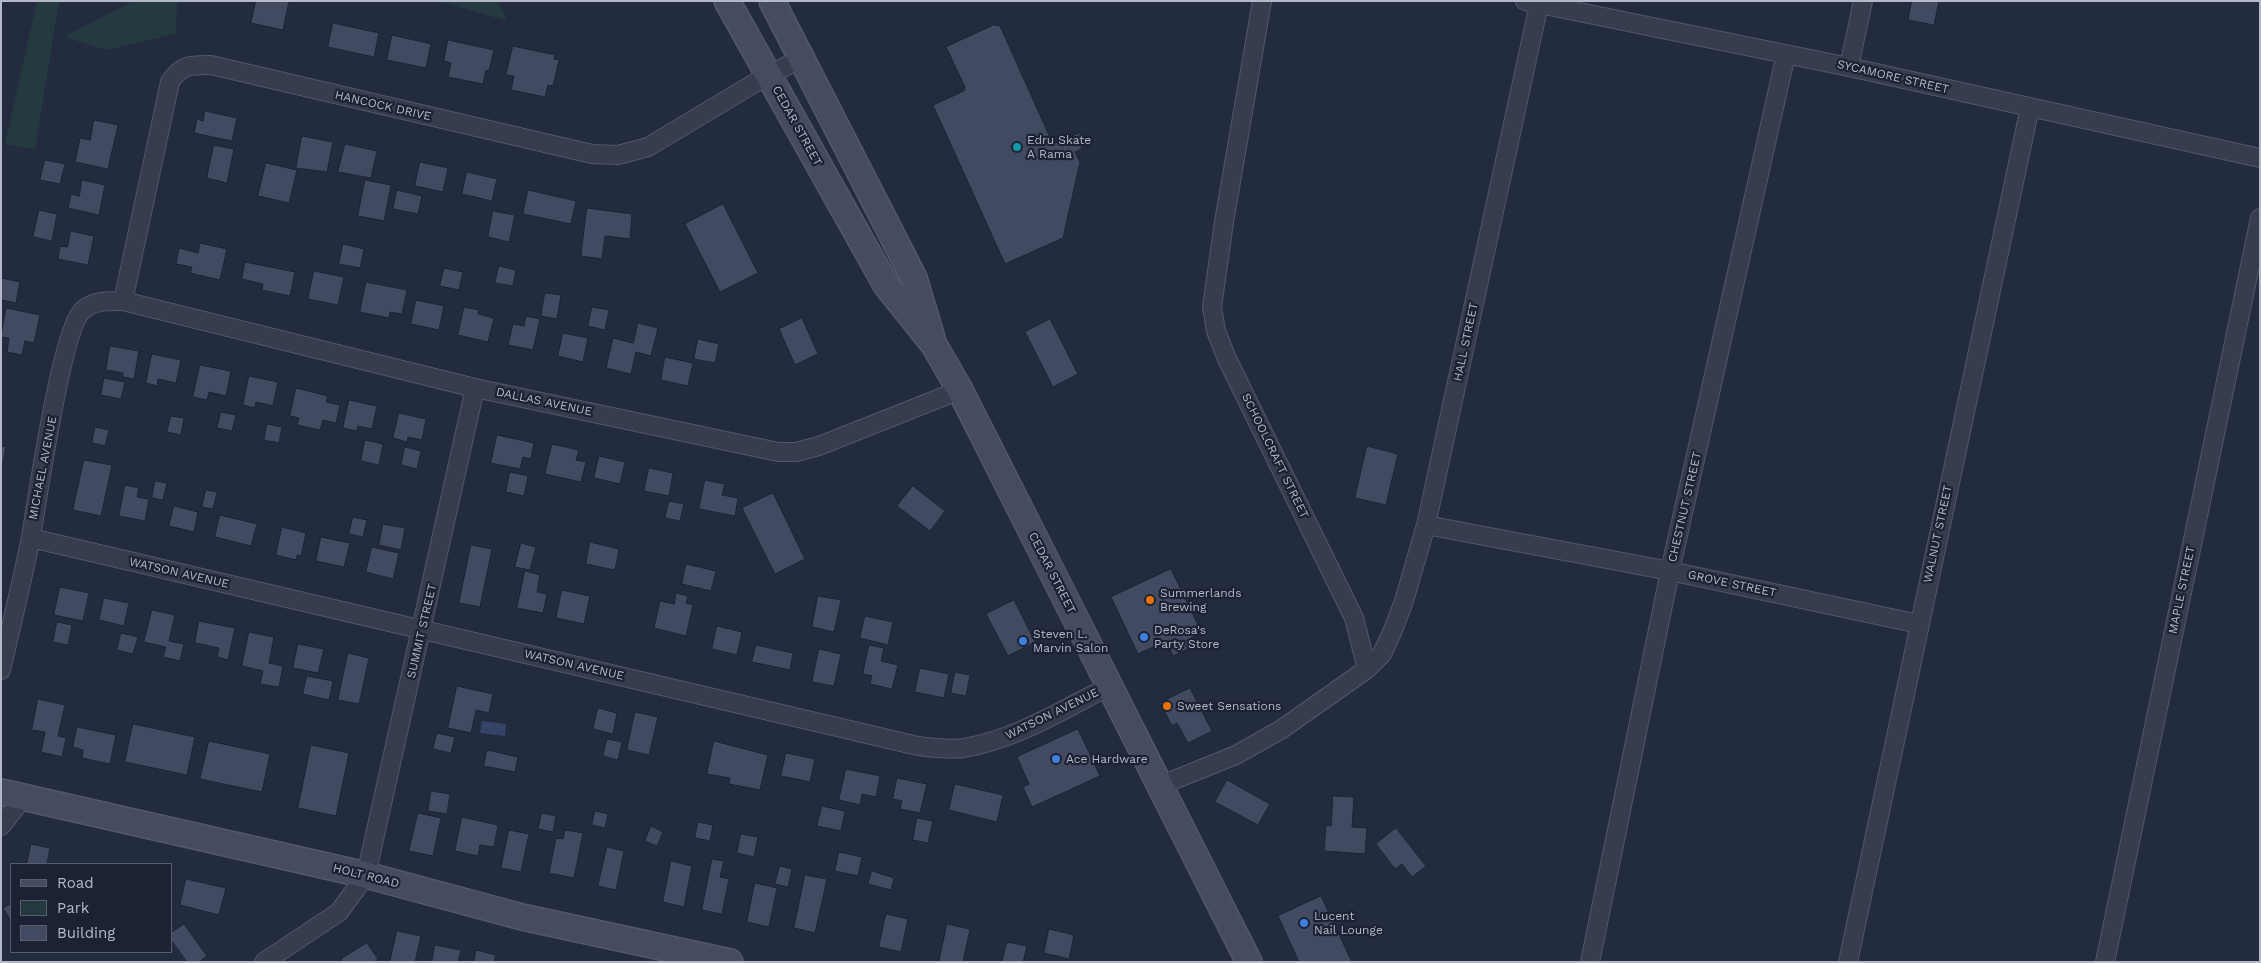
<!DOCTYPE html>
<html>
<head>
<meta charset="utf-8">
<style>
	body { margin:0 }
	#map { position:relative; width:2261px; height:963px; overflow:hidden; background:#232b3f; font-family:"Work Sans",sans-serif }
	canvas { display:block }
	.frame { position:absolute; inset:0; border:2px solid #b3b8ca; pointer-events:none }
	.legend { position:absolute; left:10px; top:863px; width:162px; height:90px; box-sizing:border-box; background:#1c2233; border:1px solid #585e6f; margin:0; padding:6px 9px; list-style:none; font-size:15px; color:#b3b8ca }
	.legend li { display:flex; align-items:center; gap:10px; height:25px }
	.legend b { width:25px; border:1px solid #585e6f }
</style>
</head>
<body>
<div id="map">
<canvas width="2261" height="963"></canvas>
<div class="frame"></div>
<ul class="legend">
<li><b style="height:6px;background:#454c62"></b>Road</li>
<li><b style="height:14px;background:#253940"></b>Park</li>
<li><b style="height:14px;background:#414a61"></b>Building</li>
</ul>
</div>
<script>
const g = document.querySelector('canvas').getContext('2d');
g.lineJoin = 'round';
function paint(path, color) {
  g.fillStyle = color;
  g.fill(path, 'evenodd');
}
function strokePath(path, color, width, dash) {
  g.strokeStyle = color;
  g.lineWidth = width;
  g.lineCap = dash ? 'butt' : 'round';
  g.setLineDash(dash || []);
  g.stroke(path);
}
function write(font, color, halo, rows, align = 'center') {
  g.font = font + ' "Work Sans",sans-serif';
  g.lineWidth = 4.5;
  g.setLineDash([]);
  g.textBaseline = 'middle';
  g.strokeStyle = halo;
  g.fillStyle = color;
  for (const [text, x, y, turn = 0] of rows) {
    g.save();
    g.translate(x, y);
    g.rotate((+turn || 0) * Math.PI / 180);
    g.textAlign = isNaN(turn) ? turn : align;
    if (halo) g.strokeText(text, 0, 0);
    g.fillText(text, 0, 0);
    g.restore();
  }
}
const green = new Path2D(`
	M 37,1 L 59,1 L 35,150 L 5,144 Z
	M 133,1 L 177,1 L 176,34 L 107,50 L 64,37 Z
	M 439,1 L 498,1 L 507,21 Z`);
const water = new Path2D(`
	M 482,721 L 506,724 L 505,736 L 480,733 Z`);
const building = new Path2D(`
	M 256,1 L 289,1 L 283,30 L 251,23 Z
	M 1912,1 L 1939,1 L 1934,25 L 1908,20 Z
	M 333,23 L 379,33 L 374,57 L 328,47 Z
	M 994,25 L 1000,26 L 1053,144 L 1079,133 L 1084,134 L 1081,149 L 1075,152 L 1080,162 L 1063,238 L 1005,264 L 933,105 L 964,91 L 965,87 L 946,47 Z
	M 392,35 L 431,44 L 426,68 L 387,60 Z
	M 448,40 L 494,50 L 489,71 L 486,70 L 483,84 L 448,77 L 451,63 L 444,61 Z
	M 513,46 L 555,55 L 554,59 L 559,60 L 553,86 L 548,85 L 545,97 L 511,90 L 514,76 L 506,75 Z
	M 205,111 L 237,118 L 232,141 L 194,133 L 197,119 L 203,121 Z
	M 94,120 L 118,125 L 108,169 L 75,162 L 80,138 L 90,140 Z
	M 302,136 L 333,142 L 327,172 L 296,168 Z
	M 345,144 L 377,151 L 371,178 L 338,172 Z
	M 214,145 L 234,149 L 227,183 L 207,178 Z
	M 45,160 L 65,164 L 60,184 L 40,180 Z
	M 420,162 L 448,168 L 443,192 L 415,186 Z
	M 266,163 L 297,170 L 289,203 L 258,196 Z
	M 467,172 L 497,179 L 492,201 L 462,194 Z
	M 82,180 L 105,185 L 99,215 L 68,208 L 71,194 L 79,196 Z
	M 365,180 L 391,185 L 384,221 L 358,216 Z
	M 397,190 L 422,196 L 418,214 L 393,209 Z
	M 528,190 L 576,201 L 571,224 L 523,214 Z
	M 723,204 L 758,273 L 720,292 L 685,224 Z
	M 587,208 L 632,214 L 630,239 L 605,236 L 602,259 L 581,256 Z
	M 39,210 L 57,214 L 52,241 L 33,237 Z
	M 493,211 L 515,215 L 509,242 L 488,237 Z
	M 71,231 L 94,236 L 88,265 L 58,259 L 60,246 L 67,247 Z
	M 200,243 L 227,249 L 220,280 L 190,273 L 192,267 L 176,264 L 179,248 L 198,253 Z
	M 343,244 L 364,249 L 360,268 L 339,264 Z
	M 245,262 L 295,272 L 290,296 L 262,290 L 263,284 L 242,279 Z
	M 499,266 L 516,270 L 513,286 L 495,283 Z
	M 444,268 L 463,272 L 459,290 L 440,286 Z
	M 314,271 L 344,277 L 338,305 L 308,299 Z
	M 1,278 L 20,282 L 16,303 L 1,300 Z
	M 366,282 L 407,290 L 402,314 L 390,312 L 389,318 L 360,312 Z
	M 545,293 L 561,295 L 557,319 L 541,316 Z
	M 416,300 L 444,306 L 439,330 L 411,324 Z
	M 464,307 L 479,310 L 478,314 L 494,318 L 488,342 L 458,335 Z
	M 592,307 L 609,310 L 605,330 L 588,326 Z
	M 6,308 L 40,315 L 34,343 L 25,341 L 22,355 L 7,352 L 9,338 L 1,337 Z
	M 526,316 L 540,319 L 533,350 L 508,345 L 513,324 L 524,326 Z
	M 802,318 L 818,354 L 795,365 L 779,329 Z
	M 1050,319 L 1078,374 L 1053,387 L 1025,332 Z
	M 638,323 L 658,328 L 651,356 L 636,352 L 631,374 L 606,368 L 613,338 L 633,343 Z
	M 563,333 L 588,338 L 583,362 L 558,356 Z
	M 698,339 L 719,344 L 715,363 L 694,359 Z
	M 110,346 L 139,351 L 134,379 L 123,377 L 123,373 L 106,370 Z
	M 152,354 L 181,360 L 176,383 L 158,379 L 157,386 L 146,383 Z
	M 665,357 L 693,363 L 688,386 L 661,380 Z
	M 200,365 L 231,371 L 226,396 L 209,392 L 207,400 L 193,397 Z
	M 249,376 L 278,382 L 273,406 L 256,402 L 255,408 L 243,405 Z
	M 104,378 L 125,382 L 121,399 L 101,395 Z
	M 296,388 L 328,396 L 326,402 L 340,405 L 336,423 L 323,420 L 320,430 L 297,425 L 299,418 L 290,416 Z
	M 349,400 L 377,406 L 372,429 L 358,426 L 357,431 L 343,428 Z
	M 221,412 L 236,415 L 232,431 L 217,428 Z
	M 399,413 L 426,419 L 422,440 L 408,437 L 407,442 L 393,438 Z
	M 171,416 L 184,418 L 181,435 L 167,432 Z
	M 267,424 L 282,427 L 279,443 L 264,440 Z
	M 95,427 L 109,430 L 105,446 L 92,443 Z
	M 497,435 L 534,443 L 531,459 L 523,457 L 520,469 L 491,463 Z
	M 365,440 L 383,444 L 379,465 L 361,461 Z
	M 552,444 L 579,450 L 576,460 L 586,462 L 581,482 L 545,474 Z
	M 1,446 L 6,447 L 1,472 Z
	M 1367,446 L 1398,454 L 1386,505 L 1355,498 Z
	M 405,447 L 421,451 L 417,469 L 401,465 Z
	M 599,456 L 625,462 L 620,484 L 594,478 Z
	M 84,460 L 112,465 L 101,516 L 73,510 Z
	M 649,468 L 673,473 L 669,496 L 644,491 Z
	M 510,472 L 528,476 L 524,496 L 506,492 Z
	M 705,480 L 725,484 L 722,495 L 738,498 L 735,516 L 699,509 Z
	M 155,481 L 167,483 L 163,500 L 152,498 Z
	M 125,485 L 139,488 L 137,497 L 149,499 L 145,521 L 119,516 Z
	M 913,486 L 945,511 L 930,531 L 897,506 Z
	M 206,490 L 217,492 L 213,509 L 202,507 Z
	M 773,493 L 805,559 L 775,574 L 742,508 Z
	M 669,501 L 684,504 L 680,521 L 665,518 Z
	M 174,506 L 198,512 L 194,532 L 169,526 Z
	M 220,515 L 257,524 L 251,546 L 215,537 Z
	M 353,517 L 367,520 L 363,537 L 349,534 Z
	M 383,524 L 405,528 L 401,550 L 379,545 Z
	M 282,527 L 306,533 L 301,556 L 297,555 L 296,560 L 276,555 Z
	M 321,537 L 350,543 L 344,567 L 316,561 Z
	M 590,542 L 619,549 L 615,570 L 586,564 Z
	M 521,543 L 536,547 L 530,570 L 515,567 Z
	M 471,545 L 492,549 L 480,607 L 459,603 Z
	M 372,547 L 399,553 L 393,579 L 366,572 Z
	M 686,564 L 716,571 L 711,591 L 682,584 Z
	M 1171,569 L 1202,633 L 1187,640 L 1190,648 L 1173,656 L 1166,641 L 1138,654 L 1111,597 Z
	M 525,571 L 540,575 L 537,592 L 547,594 L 543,613 L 517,608 Z
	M 60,587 L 89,593 L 83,621 L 54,615 Z
	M 562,590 L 590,596 L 584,624 L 556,618 Z
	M 676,593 L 688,596 L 686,603 L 693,605 L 686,636 L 654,628 L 660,601 L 674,604 Z
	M 818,596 L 841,600 L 834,632 L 812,627 Z
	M 104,598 L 129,603 L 124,626 L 99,620 Z
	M 1014,600 L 1035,642 L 1008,656 L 986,614 Z
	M 152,610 L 175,615 L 169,641 L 184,644 L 180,661 L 163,657 L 166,647 L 144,642 Z
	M 865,616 L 893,622 L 888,645 L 860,638 Z
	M 199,621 L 235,628 L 228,660 L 217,657 L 219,648 L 195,643 Z
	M 57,622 L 72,625 L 68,645 L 53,642 Z
	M 717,626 L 742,632 L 737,655 L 712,649 Z
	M 249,632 L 274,637 L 269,663 L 283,666 L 279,687 L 260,684 L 263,671 L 242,666 Z
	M 121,633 L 138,637 L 133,654 L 117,650 Z
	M 298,644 L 324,649 L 318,673 L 293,668 Z
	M 756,645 L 793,653 L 790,670 L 752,662 Z
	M 869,645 L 884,648 L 881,661 L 898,665 L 892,689 L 870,684 L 872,676 L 863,674 Z
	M 819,649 L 841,654 L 834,686 L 812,682 Z
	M 348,653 L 369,658 L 359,704 L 338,700 Z
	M 920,668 L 949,674 L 944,698 L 915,692 Z
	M 955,672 L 970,675 L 966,696 L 951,693 Z
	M 307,676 L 333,681 L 329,700 L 303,694 Z
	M 457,686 L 493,694 L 489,713 L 476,710 L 471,733 L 448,728 Z
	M 1190,688 L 1212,731 L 1188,743 L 1177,723 L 1172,726 L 1160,703 Z
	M 38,699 L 65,705 L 58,736 L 66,738 L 62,757 L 41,752 L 45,732 L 32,730 Z
	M 598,708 L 617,713 L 613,734 L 593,729 Z
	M 635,712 L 658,717 L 649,755 L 627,750 Z
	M 133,724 L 195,737 L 187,775 L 125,762 Z
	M 77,727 L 116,735 L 110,764 L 82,758 L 83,750 L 73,747 Z
	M 1078,729 L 1100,776 L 1032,807 L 1023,787 L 1029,784 L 1017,757 Z
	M 437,733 L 455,737 L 451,753 L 433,749 Z
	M 607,739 L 622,742 L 618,760 L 603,756 Z
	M 209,741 L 270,754 L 262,792 L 200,779 Z
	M 714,741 L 768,755 L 760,790 L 729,784 L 730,778 L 707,774 Z
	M 311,745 L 349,753 L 336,816 L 298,808 Z
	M 487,750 L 518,757 L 515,772 L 484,766 Z
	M 786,753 L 815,759 L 810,782 L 781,776 Z
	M 846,769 L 880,776 L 876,797 L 862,794 L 860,805 L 839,800 Z
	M 897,778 L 927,784 L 920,813 L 900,809 L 902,801 L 893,799 Z
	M 1227,780 L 1270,804 L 1258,825 L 1215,802 Z
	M 955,784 L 1003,795 L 997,822 L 949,810 Z
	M 431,791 L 450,794 L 447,814 L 428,811 Z
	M 1333,796 L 1354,797 L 1352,827 L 1367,828 L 1365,854 L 1324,851 L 1326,825 L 1331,826 Z
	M 822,806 L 845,811 L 841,831 L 817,826 Z
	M 595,811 L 608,814 L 605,828 L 592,825 Z
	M 418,813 L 441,818 L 433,856 L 409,851 Z
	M 542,813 L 556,816 L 553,832 L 538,829 Z
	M 462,817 L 498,825 L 494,847 L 480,845 L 478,856 L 455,851 Z
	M 917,818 L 933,821 L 928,843 L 913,840 Z
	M 698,822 L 713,825 L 710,841 L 695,838 Z
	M 651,826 L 663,832 L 657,846 L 645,841 Z
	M 1396,828 L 1426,866 L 1412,877 L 1402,864 L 1395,869 L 1376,844 Z
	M 509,830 L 529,834 L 521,872 L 501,868 Z
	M 565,830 L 583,833 L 574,878 L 549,873 L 556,838 L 563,839 Z
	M 741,834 L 758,837 L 754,857 L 737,853 Z
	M 31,844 L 50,848 L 47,864 L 27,864 Z
	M 607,847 L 624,851 L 616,890 L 598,886 Z
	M 839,852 L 862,857 L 858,876 L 835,871 Z
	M 712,859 L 724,861 L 720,877 L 729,879 L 722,914 L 702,910 Z
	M 671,861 L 692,866 L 684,907 L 663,902 Z
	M 780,866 L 792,869 L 788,887 L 775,884 Z
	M 872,871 L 894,878 L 891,890 L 868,884 Z
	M 805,875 L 827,879 L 815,933 L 794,928 Z
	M 186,879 L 226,888 L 219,915 L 180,905 Z
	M 755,883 L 777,888 L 769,927 L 747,922 Z
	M 1321,896 L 1352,962 L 1299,962 L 1278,916 Z
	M 11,904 L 11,921 L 3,908 Z
	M 886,914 L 908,919 L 901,952 L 879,947 Z
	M 184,924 L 207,956 L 199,962 L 187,962 L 171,940 L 171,933 Z
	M 947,924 L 970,929 L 963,962 L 939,962 Z
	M 1049,929 L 1074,935 L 1069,959 L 1044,953 Z
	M 397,931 L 421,936 L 415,962 L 390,962 Z
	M 1007,942 L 1027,946 L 1023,962 L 1002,962 Z
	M 367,943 L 378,959 L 374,962 L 343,962 L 341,959 Z
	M 435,945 L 461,950 L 458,962 L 432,962 Z
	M 476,950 L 496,955 L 494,962 L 474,962 Z`);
const street = new Path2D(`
	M 1262,1 L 1224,222 L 1212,307 L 1216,331 L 1227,359 L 1354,618 L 1367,669
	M 1525,1 L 1849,67 L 2260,158
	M 1849,67 L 1863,1
	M 123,301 L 170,82 C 181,64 192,65 211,65 L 592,154 L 618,155 L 648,147 L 768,75 L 801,59
	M 1426,525 L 1670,571 L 1919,624
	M 31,538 L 918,746 C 933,748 949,750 964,748 C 1016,739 1063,710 1109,686
	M 1,670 C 11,626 22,582 31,537 C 37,501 62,327 83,310 C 94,300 110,301 123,301 L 475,388 L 778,452 L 796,452 L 819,446 L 960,390
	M 1159,786 L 1236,755 L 1282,729 L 1367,669 L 1382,654 L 1393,630 L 1404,601 L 1426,525 L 1539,4
	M 1,826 L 24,797
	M 264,962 L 339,912 L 366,875 L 475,388
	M 1590,962 L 1670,571 L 1786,54
	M 1848,962 L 2030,107
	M 2105,962 L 2260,218`);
const secondary = new Path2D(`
	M 727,1 L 886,285 L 934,345 L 960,390 L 1249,962
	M 772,1 L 914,278 L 932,338
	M 1,792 L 366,875 L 522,917 L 730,962`);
const markers = [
	[1017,147,5,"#0f9aa8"],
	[1150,600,5,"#e8710a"],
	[1144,637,5,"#3f7fe0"],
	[1023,641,5,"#3f7fe0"],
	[1167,706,5,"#e8710a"],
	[1056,759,5,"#3f7fe0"],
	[1304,923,5,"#3f7fe0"]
];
const streetNames = [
	["SYCAMORE STREET",1893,77,13],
	["HANCOCK DRIVE",383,106,13],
	["CEDAR STREET",797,126,61],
	["HALL STREET",1466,342,-78],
	["DALLAS AVENUE",544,402,12],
	["SCHOOLCRAFT STREET",1275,456,64],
	["MICHAEL AVENUE",43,468,-79],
	["CHESTNUT STREET",1685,507,-77],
	["WALNUT STREET",1938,534,-78],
	["WATSON AVENUE",179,573,13],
	["CEDAR STREET",1052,573,63],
	["GROVE STREET",1732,584,12],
	["MAPLE STREET",2182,590,-78],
	["SUMMIT STREET",422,631,-77],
	["WATSON AVENUE",574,665,13],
	["WATSON AVENUE",1052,714,-26],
	["HOLT ROAD",366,876,14]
];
const poiNames = [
	["Edru Skate",1027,140],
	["A Rama",1027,154],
	["Summerlands",1160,593],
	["Brewing",1160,607],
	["DeRosa's",1154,630],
	["Party Store",1154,644],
	["Steven L.",1033,634],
	["Marvin Salon",1033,648],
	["Sweet Sensations",1177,706],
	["Ace Hardware",1066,759],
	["Lucent",1314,916],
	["Nail Lounge",1314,930]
];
paint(green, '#253940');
paint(water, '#354366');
paint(building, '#414a61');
strokePath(building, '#1e2435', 1);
strokePath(street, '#525869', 20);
strokePath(secondary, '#525869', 28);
strokePath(street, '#373d4e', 18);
strokePath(secondary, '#454c62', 25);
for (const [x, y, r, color] of markers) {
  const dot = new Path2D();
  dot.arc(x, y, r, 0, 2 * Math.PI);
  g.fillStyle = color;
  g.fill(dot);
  strokePath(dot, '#1c2233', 2);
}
write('12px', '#b3b8ca', '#1c2233', streetNames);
write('12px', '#b3b8ca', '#1c2233', poiNames, 'left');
</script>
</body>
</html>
